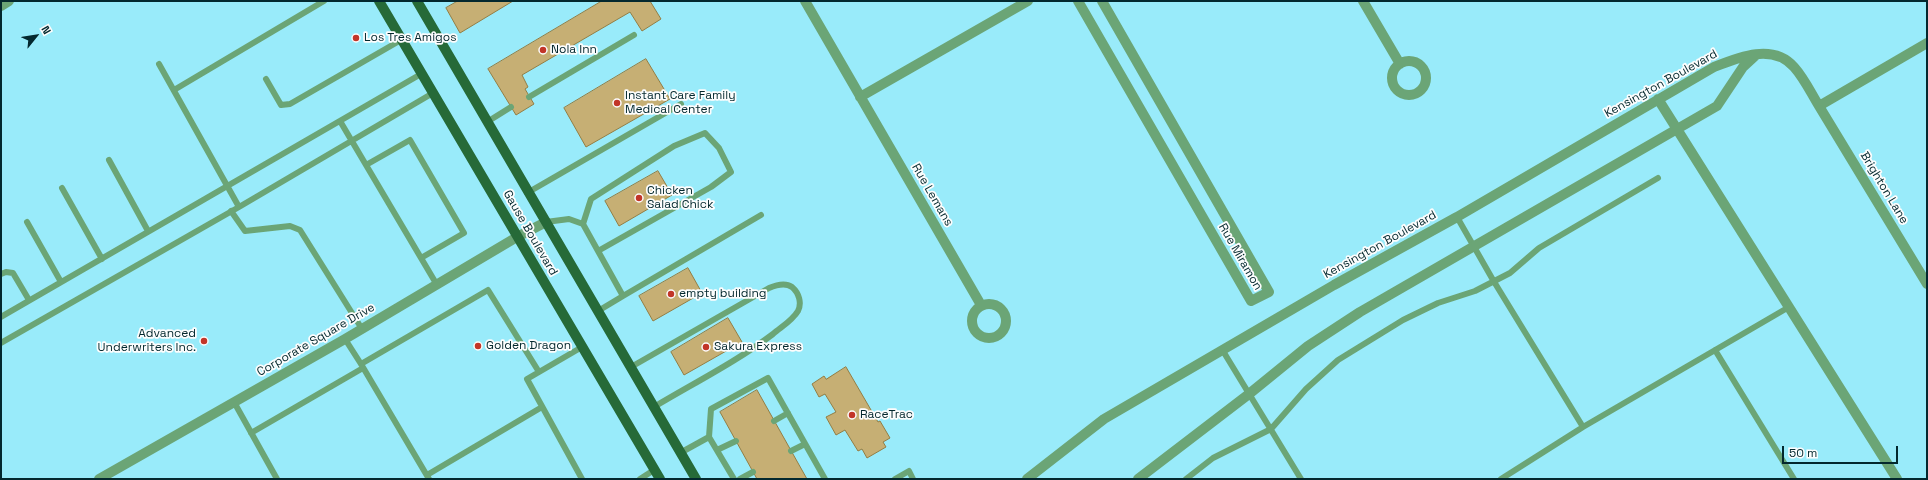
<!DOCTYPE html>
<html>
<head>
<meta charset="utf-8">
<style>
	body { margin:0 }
	#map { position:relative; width:1928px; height:480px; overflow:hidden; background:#99ebfa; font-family:"Space Grotesk",sans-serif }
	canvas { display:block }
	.frame { position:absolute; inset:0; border:2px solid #03282e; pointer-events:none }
	.north { position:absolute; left:16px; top:16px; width:40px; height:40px; -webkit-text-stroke:3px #fdfdfd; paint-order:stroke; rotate:60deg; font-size:11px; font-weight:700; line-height:16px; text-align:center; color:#03282e }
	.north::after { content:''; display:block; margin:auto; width:14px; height:18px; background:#03282e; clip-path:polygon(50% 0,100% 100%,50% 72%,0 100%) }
	.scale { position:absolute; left:1782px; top:446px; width:116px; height:18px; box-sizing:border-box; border:2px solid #03282e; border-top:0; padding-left:5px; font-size:12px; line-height:14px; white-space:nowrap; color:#03282e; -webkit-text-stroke:3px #fdfdfd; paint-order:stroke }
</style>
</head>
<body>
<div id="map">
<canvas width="1928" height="480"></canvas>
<div class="frame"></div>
<div class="north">N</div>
<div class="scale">50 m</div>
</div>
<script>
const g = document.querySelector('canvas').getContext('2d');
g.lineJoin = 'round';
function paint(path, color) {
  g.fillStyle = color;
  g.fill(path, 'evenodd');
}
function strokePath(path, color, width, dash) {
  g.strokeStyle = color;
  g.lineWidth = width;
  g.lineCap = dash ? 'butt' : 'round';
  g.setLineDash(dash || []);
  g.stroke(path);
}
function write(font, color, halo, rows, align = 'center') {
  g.font = font + ' "Space Grotesk",sans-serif';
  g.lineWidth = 3.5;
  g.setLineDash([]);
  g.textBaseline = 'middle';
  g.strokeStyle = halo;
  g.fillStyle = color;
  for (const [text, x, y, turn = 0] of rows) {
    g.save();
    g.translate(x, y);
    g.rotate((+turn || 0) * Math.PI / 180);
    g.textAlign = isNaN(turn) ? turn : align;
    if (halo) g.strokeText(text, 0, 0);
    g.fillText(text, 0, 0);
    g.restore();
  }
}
const building = new Path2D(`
	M 458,1 L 513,1 L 460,33 L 446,8 Z
	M 602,1 L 650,1 L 661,19 L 642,31 L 630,12 L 522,75 L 528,87 L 525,89 L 534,104 L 516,115 L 488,69 Z
	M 646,59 L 670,99 L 586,147 L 564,108 Z
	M 658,171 L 672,195 L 619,226 L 605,201 Z
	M 688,268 L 702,293 L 653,321 L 639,296 Z
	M 728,318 L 742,342 L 684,375 L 671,352 Z
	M 846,367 L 878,422 L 880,421 L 890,438 L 883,442 L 886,447 L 867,458 L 862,449 L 858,451 L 845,430 L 836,435 L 826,417 L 836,412 L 825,394 L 819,397 L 812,384 L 824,376 L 826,379 Z
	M 757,390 L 807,479 L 757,479 L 720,412 Z`);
const service = new Path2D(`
	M 159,64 L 239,207
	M 266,79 L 281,105 L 290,104 L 401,40
	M 174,90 L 324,1
	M 529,97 L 634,35
	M 340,121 L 437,285
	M 487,122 L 511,107
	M 109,160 L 148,231
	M 366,165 L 410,140 L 464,233 L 421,258
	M 62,188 L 102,259
	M 527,193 L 681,104
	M 231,211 L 245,231 L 290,226 L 300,230 L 362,329
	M 1457,217 L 1493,280 L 1583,427
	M 27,222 L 61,282
	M 546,222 L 569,219 L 583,224 L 623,296 L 761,215
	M 583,224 L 591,199 L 674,146 L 705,133 L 719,148 L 731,172 L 711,187 L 598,251
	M 1,274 L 6,272 L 13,273 L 29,300
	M 598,311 L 623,296
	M 1,317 L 421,74
	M 345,339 L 361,364 L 488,290 L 539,372
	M 1,343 L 239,207 L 433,93
	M 1715,350 L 1794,479
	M 1223,351 L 1301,479
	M 361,364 L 429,479
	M 631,367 L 769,288 C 776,285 785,282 792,287 C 799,293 802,303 798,311 C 792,321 781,327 773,334 C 736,362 694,383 654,407
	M 234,402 L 277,479
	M 774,421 L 788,413
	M 251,433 L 363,368
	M 709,437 L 734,479
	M 717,450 L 736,441
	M 791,451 L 805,444
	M 680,453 L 709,437 L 711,409 L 768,378 L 825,479
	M 427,475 L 542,407
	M 582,479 L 527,379 L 582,347
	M 640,479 L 654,470
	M 740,479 L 753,472
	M 895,479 L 909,471 L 913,479
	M 1186,479 L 1213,458 L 1271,429 L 1306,389 L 1338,360 L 1403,320 L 1438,303 L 1475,291 L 1510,273 L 1539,248 L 1658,178
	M 1501,479 L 1583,427 L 1789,307`);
const minor = new Path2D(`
	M 805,1 L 981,305
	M 1078,1 L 1251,301 L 1269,292 L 1102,1
	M 1363,1 L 1400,64
	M1392 78a17 17 0 1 1 34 0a17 17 0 1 1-34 0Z
	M 860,97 L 1028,1
	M 1658,99 L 1897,479
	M 1819,106 L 1927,284
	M972 321a17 17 0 1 1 34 0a17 17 0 1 1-34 0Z
	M 99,479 L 345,339 L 517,237 L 546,222
	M 1027,479 L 1104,419 L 1334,285 L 1457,217 L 1714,67 C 1739,57 1773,43 1794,67 C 1804,78 1811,93 1819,106 L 1927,43
	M 1138,479 L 1249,394 L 1308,346 L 1360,312 L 1717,106 L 1743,67 L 1756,55`);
const tertiary = new Path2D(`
	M 1,6 L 9,1`);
const primary = new Path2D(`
	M 379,1 L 660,479
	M 417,1 L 696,479`);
const markers = [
	[356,38,4,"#c23528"],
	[543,50,4,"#c23528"],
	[617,103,4,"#c23528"],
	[639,198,4,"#c23528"],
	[671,294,4,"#c23528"],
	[204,341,4,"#c23528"],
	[478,346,4,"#c23528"],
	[706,347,4,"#c23528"],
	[852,415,4,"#c23528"]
];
const poiNames = [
	["Los Tres Amigos",364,38],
	["Nola Inn",551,50],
	["Instant Care Family",625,96],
	["Medical Center",625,110],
	["Chicken",647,191],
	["Salad Chick",647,205],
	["empty building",679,294],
	["Advanced",196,334,"right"],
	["Underwriters Inc.",196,348,"right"],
	["Golden Dragon",486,346],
	["Sakura Express",714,347],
	["RaceTrac",860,415]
];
const streetNames = [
	["Kensington Boulevard",1661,84,-29],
	["Brighton Lane",1884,188,59],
	["Rue Lemans",932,195,60],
	["Gause Boulevard",530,233,60],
	["Kensington Boulevard",1380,245,-29],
	["Rue Miramon",1240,257,60],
	["Corporate Square Drive",316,340,-30]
];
paint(building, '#c6af74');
strokePath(building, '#937d43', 1);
strokePath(service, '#6ba576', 6);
strokePath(minor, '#6ba576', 10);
strokePath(tertiary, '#6ba576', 10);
strokePath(primary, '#266a38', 10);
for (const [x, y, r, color] of markers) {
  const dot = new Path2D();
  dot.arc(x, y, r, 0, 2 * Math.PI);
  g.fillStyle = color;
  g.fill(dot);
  strokePath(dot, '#fdfdfd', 1.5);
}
write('12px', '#03282e', '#fdfdfd', poiNames, 'left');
write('12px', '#03282e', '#fdfdfd', streetNames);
</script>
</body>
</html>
